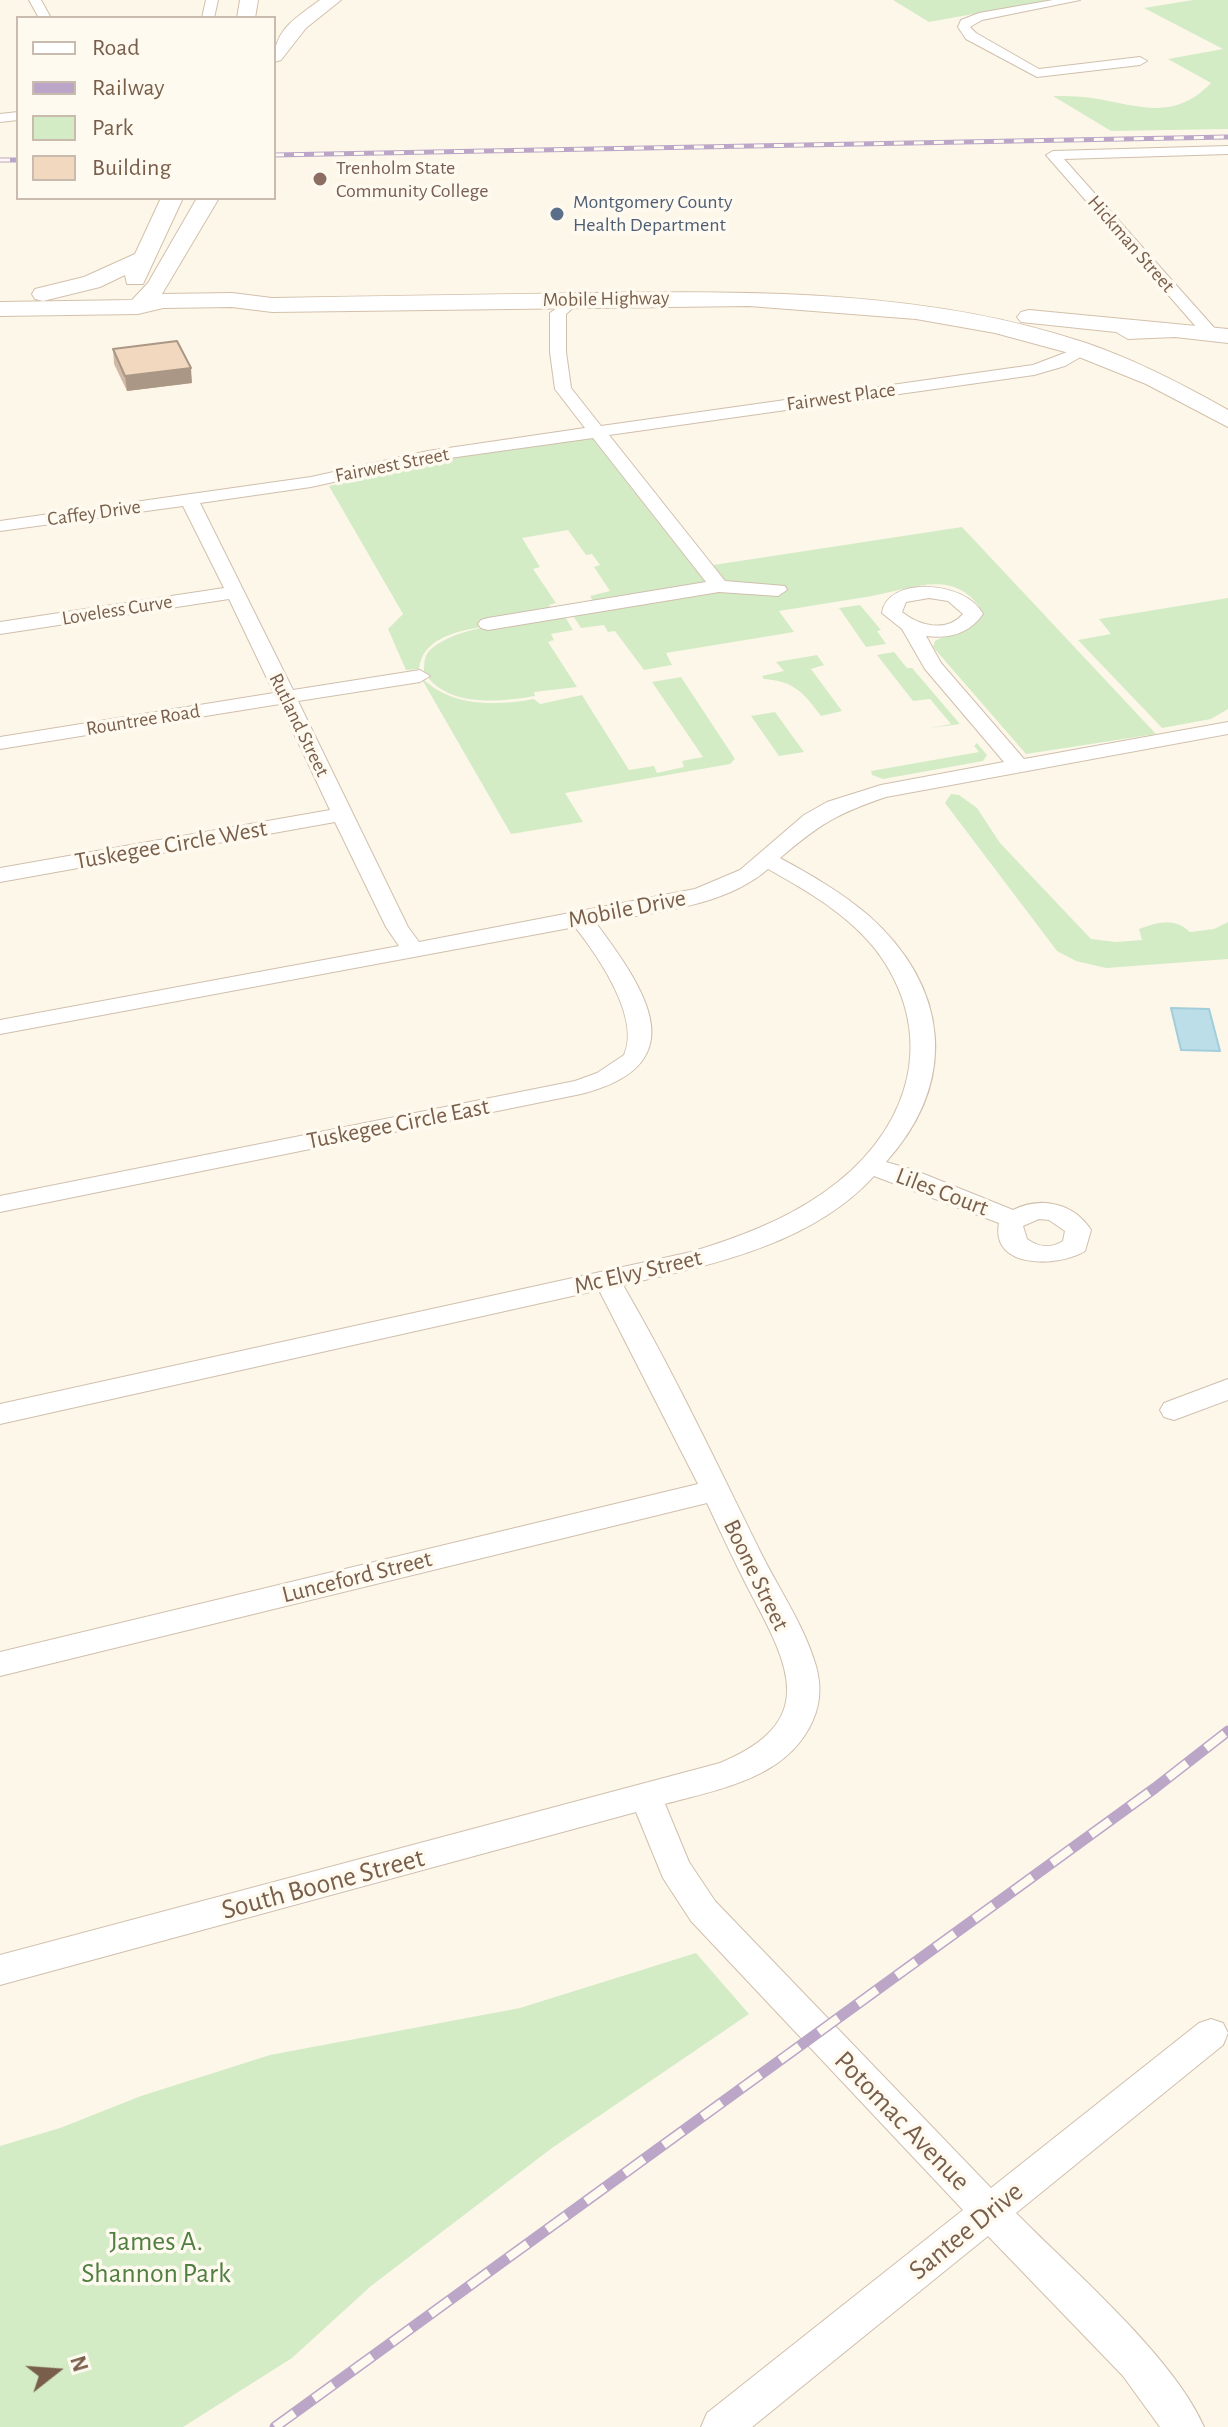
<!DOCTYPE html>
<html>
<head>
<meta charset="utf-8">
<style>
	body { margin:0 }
	#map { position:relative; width:1228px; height:2427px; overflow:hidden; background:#fdf7e9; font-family:"Alegreya Sans",sans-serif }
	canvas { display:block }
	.legend { position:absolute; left:16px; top:16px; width:260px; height:184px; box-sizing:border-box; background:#fffaf0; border:2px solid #c9bcae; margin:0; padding:10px 14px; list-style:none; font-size:24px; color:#795f4b }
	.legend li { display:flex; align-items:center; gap:16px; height:40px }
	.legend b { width:40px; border:2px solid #c9bcae }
	.north { position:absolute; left:16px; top:2331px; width:80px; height:80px; -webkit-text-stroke:6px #fffaf0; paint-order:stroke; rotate:73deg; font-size:22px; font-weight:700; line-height:32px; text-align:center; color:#795f4b }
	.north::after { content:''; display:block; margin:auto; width:28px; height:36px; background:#795f4b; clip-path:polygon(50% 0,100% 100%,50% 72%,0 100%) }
</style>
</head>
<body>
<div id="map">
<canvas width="1228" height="2427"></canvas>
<ul class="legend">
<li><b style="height:10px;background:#fff"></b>Road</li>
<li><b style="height:10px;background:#bba6c8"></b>Railway</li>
<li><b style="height:22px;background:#d3ecc6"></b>Park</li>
<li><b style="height:22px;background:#f3d8c0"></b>Building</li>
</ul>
<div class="north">N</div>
</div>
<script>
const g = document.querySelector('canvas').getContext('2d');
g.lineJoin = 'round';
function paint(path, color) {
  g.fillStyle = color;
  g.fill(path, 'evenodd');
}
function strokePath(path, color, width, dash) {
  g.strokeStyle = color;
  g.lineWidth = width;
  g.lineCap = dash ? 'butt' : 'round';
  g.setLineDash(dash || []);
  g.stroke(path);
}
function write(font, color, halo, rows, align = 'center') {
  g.font = font + ' "Alegreya Sans",sans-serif';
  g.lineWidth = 7;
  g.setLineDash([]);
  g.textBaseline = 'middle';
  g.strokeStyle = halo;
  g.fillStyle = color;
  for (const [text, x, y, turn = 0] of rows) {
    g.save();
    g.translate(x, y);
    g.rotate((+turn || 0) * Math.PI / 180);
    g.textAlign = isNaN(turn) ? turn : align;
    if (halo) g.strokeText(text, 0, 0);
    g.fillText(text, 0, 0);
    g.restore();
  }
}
const green = new Path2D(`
	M 893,0 L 1051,0 L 929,22 Z
	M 1193,0 L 1228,0 L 1228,129 L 1111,131 L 1053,96 C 1067,96 1083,96 1098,99 C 1143,107 1175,120 1211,83 L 1168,59 L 1223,49 L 1144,8 Z
	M 583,438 L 592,438 L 694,568 L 962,527 L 1156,734 L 1026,754 L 933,647 L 935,641 C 953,631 971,632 984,614 C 956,566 913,589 872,596 C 841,601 810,606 779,611 L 794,632 L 666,653 L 672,665 L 644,670 L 615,631 L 608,632 L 604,625 L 581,628 L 568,608 L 595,604 L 590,596 L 610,591 L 594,567 L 600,565 L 592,554 L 586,555 L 568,530 L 522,538 L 540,567 L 533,569 L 556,603 L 549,605 L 552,610 L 479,621 L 482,627 C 456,631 422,639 419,669 L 406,670 L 388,629 L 403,614 L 329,486 L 454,458 Z
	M 1228,598 L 1228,709 L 1211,719 L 1162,728 L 1078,640 L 1111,634 L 1099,619 Z
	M 860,605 L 881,630 L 877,631 L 886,644 L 866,647 L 839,608 Z
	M 564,615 L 573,630 L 551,634 L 554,640 L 548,642 L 577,687 L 534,692 L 535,696 C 499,702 447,708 424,672 C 424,666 424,659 427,654 C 448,625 530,621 564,615 Z
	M 894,652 L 907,668 L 912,668 L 960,724 L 931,728 L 951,724 L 930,699 L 913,701 L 877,655 Z
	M 817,655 L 824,665 L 811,669 L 842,711 L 821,716 C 804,693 794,681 764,679 L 762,676 L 784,671 L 776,662 Z
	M 420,676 C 449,707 495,706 534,699 L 540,704 L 582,695 L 629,770 L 654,766 L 657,773 L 684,767 L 682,761 L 703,757 L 652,682 L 681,677 L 735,759 L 730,764 L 565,793 L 583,822 L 511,834 Z
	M 775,712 L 804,752 L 779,756 L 751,716 Z
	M 977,743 L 987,755 L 983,761 L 883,779 L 872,775 L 871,771 L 979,752 L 974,746 Z
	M 951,794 L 959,795 L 977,808 L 1000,843 L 1091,939 L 1116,942 L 1142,940 L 1139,929 C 1158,922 1174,917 1190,932 L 1214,929 L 1228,922 L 1228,959 L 1106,968 L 1076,961 L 1057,951 L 945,803 Z
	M 696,1953 L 749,2014 L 552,2148 L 371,2286 L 292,2358 L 183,2427 L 0,2427 L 0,2146 L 60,2128 L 141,2096 L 270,2055 L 520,2008 Z`);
const water = new Path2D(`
	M 1171,1008 L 1209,1009 L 1220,1051 L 1181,1050 Z`);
const street = new Path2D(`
	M 29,0 L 41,0 L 51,18 L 39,18 Z
	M 206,0 L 218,0 L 214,18 L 202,18 Z
	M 1053,0 L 1080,0 L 982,20 L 970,27 L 976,33 L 1039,69 L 1140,57 L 1147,61 L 1140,65 L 1037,77 L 966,39 L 958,27 L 961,20 L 979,13 Z
	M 18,112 L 18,120 L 0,122 L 0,114 Z
	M 1228,146 L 1228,154 L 1064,159 L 1217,331 L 1219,334 L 1211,339 L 1205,337 L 1046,155 L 1053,151 Z
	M 574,295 L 582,300 L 566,314 L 566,352 L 571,388 L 601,426 L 1033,365 L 1083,346 L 1091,351 L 1065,366 L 1034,375 L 609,435 L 725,581 L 785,586 L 787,590 L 778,596 L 719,592 L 488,630 L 481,628 L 478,624 L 481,620 L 488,618 L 706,582 L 593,438 L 428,461 L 311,487 L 200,503 L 293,690 L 420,670 L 430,676 L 420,682 L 298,701 L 408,927 L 419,942 L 695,889 L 740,870 L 804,815 L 827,802 L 881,785 L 1004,762 L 925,669 L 902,629 L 882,613 C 887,576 965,580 983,614 C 969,634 949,639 926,636 L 941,663 L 1024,759 L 1228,722 L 1228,734 L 886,797 C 836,814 820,824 780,858 C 811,875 841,892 868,915 C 949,987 959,1081 886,1162 L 914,1170 L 1013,1210 C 1041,1196 1074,1203 1091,1230 L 1085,1251 C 1060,1267 990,1270 999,1223 L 874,1176 C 811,1245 711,1265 623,1285 C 672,1369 714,1458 757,1545 C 776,1585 804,1624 816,1666 C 821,1684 821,1702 813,1720 C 788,1778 720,1789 665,1804 L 689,1862 L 715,1901 L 991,2188 L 1199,2023 L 1211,2019 L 1223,2023 L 1228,2033 L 1223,2045 L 1016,2213 C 1071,2269 1174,2357 1204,2427 L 1160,2427 L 1123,2376 L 988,2236 L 752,2427 L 701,2427 L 707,2413 L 963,2210 L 691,1921 L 663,1878 L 636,1812 L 0,1985 L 0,1955 L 720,1763 C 819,1722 790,1667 750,1592 C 735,1563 721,1533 707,1503 L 0,1676 L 0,1652 L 698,1484 L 599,1290 L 0,1424 L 0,1404 L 691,1252 C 737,1238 783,1221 823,1193 C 902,1139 939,1049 885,963 C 858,920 811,893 768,869 C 723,908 652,912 596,923 C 646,990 697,1065 581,1094 L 0,1212 L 0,1196 L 575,1081 L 597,1073 L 624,1055 C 641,1018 598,956 575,927 L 0,1034 L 0,1020 L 399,946 L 386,927 L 335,822 L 0,882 L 0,868 L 330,810 L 280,704 L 0,749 L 0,737 L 274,693 L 229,599 L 0,634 L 0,622 L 224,588 L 183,506 L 0,531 L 0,521 L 311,477 L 428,451 L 585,428 L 555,389 L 550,352 L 550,313 ZM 929,598 L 948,601 L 963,614 C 947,633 919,626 902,612 L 906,602 ZM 1039,1219 L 1049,1220 L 1065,1231 L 1063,1241 C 1051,1249 1038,1247 1027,1239 L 1023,1226 Z
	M 1228,1379 L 1228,1400 L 1174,1420 L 1164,1417 L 1160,1410 L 1164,1403 Z`);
const secondary = new Path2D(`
	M 240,0 L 258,0 L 255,18 L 237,18 Z
	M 320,0 L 341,0 L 306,28 L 281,60 L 274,62 C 274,29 296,18 320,0 Z
	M 161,198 L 183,198 L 143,284 L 127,284 L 125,275 L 100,287 L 43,301 L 35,299 L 32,294 L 35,289 L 84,277 L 135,254 Z
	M 197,198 L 219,198 L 162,294 L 232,293 L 272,298 C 379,296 486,294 593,293 C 758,291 928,290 1086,343 C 1136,360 1182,384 1228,410 L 1228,427 L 1146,384 L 1069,353 L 995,333 L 916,319 L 749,306 L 272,312 L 232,307 L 163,308 L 138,314 L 0,316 L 0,302 L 132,300 L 148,283 Z
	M 1029,310 L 1228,329 L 1228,343 L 1175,337 L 1128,339 L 1116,332 L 1021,322 L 1017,317 L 1021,312 Z`);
const railFar1 = new Path2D(`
	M 274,155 L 1228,137
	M 0,160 L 18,160`);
const rail = new Path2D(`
	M 275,2427 L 1155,1788 L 1228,1731`);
const wall = new Path2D(`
	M 113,349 L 192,383 L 127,391 L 114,364 Z`);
const shadedWall = new Path2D(`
	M 191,368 L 192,383 L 127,391 L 125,376 Z`);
const building = new Path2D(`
	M 177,341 L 191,368 L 125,376 L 113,349 Z`);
const markers = [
	[320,179,8,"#8d6e63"],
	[557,214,8,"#5c6f8a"]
];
const farEducationnames = [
	["Trenholm State",336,168],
	["Community College",336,191]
];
const farServicenames = [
	["Montgomery County",573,202],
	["Health Department",573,225]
];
const farStreetnames = [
	["Hickman Street",1131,244,49],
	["Mobile Highway",606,299,-1],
	["Fairwest Place",841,397,-8],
	["Fairwest Street",392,465,-11],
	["Caffey Drive",94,513,-8],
	["Loveless Curve",117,610,-9],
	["Rountree Road",143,720,-9],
	["Rutland Street",299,725,64]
];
const streetNames = [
	["Tuskegee Circle West",171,845,-10],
	["Mobile Drive",627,909,-11],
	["Tuskegee Circle East",398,1124,-11],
	["Liles Court",942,1192,21],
	["Mc Elvy Street",638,1272,-13],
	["Boone Street",756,1575,64],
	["Lunceford Street",357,1577,-14]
];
const nearStreetnames = [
	["South Boone Street",323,1884,-15],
	["Potomac Avenue",902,2121,46],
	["Santee Drive",966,2231,-39]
];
const nearParknames = [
	["James A.",156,2242],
	["Shannon Park",156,2274]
];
paint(green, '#d3ecc6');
paint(water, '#bcdee8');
strokePath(water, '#a2cdda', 2);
strokePath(street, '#d0bfad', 2);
strokePath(secondary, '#d3c0ab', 2);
paint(street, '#fff');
paint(secondary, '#fff');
strokePath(railFar1, '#bba6c8', 5);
strokePath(rail, '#bba6c8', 11);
strokePath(railFar1, '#fffaf0', 3, [10]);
strokePath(rail, '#fffaf0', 8, [24]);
paint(wall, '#d1baa5');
paint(shadedWall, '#aa9786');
paint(building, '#f3d8c0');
strokePath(building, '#aa9786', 2);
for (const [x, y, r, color] of markers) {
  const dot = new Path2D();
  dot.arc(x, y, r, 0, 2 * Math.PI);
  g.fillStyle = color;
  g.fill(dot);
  strokePath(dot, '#fffaf0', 3);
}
write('20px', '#785e54', '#fffaf0', farEducationnames, 'left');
write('20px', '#4e5e75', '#fffaf0', farServicenames, 'left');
write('20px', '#795f4b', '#fffaf0', farStreetnames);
write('24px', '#795f4b', '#fffaf0', streetNames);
write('28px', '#795f4b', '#fffaf0', nearStreetnames);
write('28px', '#507f42', '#fffaf0', nearParknames);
</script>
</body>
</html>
